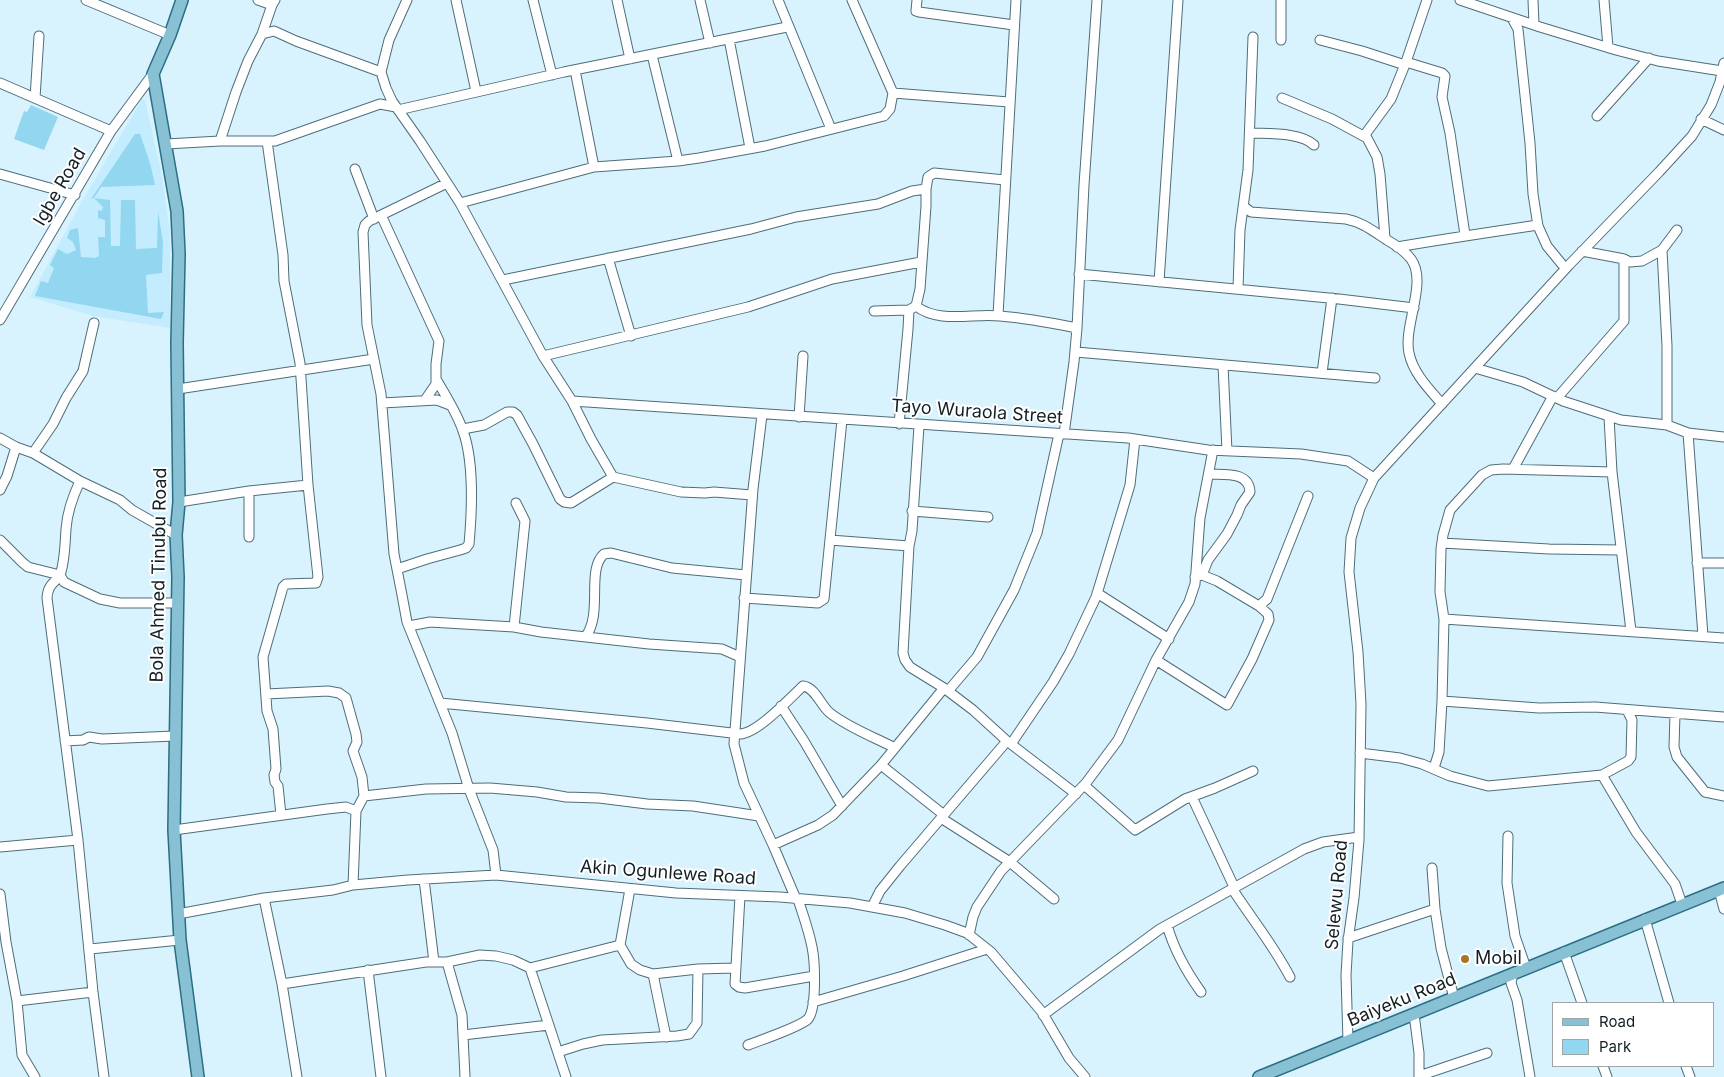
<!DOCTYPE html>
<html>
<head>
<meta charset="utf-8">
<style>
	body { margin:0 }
	#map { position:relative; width:1724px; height:1077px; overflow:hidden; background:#d8f3fe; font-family:Inter,sans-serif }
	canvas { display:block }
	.legend { position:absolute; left:1552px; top:1002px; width:162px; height:65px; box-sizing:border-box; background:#fff; border:1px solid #a0a5a7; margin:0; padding:6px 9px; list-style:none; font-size:15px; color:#121f24 }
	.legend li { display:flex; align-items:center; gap:10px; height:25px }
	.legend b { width:25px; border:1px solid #a0a5a7 }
</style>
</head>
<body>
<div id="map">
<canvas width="1724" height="1077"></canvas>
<ul class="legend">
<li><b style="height:6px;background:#89c1d4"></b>Road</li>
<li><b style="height:14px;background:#92d6f0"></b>Park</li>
</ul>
</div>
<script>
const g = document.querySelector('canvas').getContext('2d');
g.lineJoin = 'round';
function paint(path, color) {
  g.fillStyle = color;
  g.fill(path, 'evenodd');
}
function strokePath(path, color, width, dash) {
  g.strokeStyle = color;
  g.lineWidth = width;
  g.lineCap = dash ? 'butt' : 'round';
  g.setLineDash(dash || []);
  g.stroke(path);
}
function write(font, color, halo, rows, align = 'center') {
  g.font = font + ' Inter,sans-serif';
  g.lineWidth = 4;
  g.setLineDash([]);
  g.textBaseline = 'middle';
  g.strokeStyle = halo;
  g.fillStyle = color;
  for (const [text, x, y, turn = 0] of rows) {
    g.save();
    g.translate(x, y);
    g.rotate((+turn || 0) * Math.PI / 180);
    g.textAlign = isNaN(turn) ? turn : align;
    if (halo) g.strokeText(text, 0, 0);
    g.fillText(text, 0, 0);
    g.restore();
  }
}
const built = new Path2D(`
	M 142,99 L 145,100 L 162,176 L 170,232 L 170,328 L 93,316 L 30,297 L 82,201 Z`);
const green = new Path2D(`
	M 31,105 L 58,117 L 44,150 L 14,139 L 24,111 L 27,112 Z
	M 135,134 L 140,134 L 150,163 L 155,185 L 101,187 L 94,198 L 110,200 L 111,246 L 120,246 L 121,200 L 135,200 L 136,249 L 157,248 L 158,211 L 163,243 L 162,273 L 146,275 L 148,313 L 164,312 L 161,319 L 35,296 L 41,281 L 48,283 L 54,268 L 50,265 L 58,249 L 67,254 L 76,250 L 73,242 L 67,238 L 70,230 L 78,228 L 81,257 L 95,258 L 99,256 L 98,237 L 105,237 L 105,220 L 98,218 L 98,210 L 102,211 L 103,207 L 94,198 L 91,199 Z`);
const minor = new Path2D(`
	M 86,0 L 170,35
	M 258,0 L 272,5
	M 407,0 L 389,40 L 381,72 L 386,88 L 392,101 L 420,141 L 460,203 L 543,356 L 572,401 L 591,439 L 613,477
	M 456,0 L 476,91
	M 533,0 L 552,75
	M 617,0 L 630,59
	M 700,0 L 710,43
	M 778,0 L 831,129
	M 917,0 L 916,11 L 919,12 L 1014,25
	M 1460,0 L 1540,27 L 1616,50 L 1658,61 L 1722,71
	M 1533,0 L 1534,25
	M 1604,0 L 1608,47
	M 1512,18 L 1518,29 L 1530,143 L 1533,194 L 1538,226 L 1547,246 L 1565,268
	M 262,34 L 274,31 L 296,41 L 381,72
	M 729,39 L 750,148
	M 1281,40 L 1281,0
	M 1320,40 L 1362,51 L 1405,65
	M 652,55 L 678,161
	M 1406,62 L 1442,73 L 1445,76 L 1442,97 L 1450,133 L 1465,235
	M 575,70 L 594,167
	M 0,83 L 111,131
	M 893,93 L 1009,102
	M 35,98 L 39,36
	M 1282,98 L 1332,119 L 1367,138 L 1377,157 L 1380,174 L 1385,238
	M 398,110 L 564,72 L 787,27
	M 1597,116 L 1649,58
	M 1701,119 L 1724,130
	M 1250,133 C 1268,134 1301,132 1314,145
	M 1364,136 L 1391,99 L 1406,62 L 1427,0
	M 220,141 L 236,92 L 248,61 L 262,34 L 272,5 L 275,0
	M 267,141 L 283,255 L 284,281 L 300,363 L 308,485 L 318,577 L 316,583 L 286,584 L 283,587 L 263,657 L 267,711 L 273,729 L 276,769 L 274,775 L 275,782 L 278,786 L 281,815
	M 166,144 L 220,141 L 275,141 L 380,104 L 396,107
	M 355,169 L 374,219
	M 0,174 L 75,195
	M 447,183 L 369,221 L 365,225 L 363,232 L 367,325 L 381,394 L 394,554 L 402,595 L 407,622 L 452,733 L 469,789 L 493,850 L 496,875
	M 460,203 L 594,167 L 678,161 L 699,158 L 765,146 L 884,116 L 890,109 L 893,93 L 852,0
	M 1243,206 L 1251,212 L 1346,219 C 1362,222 1373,231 1387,240 C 1394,244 1405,251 1411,259 C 1428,282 1403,326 1409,353 C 1413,373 1429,389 1442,404
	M 381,215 L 439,341 L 436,364 L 436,384 L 425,400
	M 1397,247 C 1444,239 1491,232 1538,225
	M 1662,250 L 1667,346 L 1667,425
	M 1582,251 L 1624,259 L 1630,262 L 1642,261 L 1662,250 L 1677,230
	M 608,258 L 631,336
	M 1079,274 L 1339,299 L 1414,308
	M 503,280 L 751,229 L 796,217 L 878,204 L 912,191 L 926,189 L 928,177 L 934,173 L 1005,180
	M 1159,282 L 1178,0
	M 1238,289 L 1240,230 L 1248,170 L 1253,37
	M 916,306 C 939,324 973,313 1000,316 C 1026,318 1052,323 1077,328
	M 916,306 L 920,289 L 926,206 L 926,189
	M 874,311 L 909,310
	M 998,315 L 1016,0
	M 0,320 L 111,131 L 153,74
	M 1076,352 L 1375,378
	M 543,356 L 748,307 L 832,279 L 921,262
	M 1223,365 L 1227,451
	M 1475,368 L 1523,382 L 1563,401 L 1621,420 L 1667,425 L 1688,433 L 1724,437
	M 1322,373 L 1332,298
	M 178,389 L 374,359
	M 1557,398 L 1624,321 L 1624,259
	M 572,401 L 1128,438 L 1208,450 L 1301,454 L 1348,461 L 1374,478
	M 382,403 L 437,400 L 450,405
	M 762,415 L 753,489 L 734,744 L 744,783 L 773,845 L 796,899
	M 799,417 L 803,356
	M 1609,417 L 1612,472 L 1631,631
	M 899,424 L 908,329 L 909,310 L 916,306
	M 919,426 L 912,531 L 909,546 L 903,653 L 905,660 L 910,667 L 944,688 L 973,710 L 1007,741 L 1076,794
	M 463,429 L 484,425 L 507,412 L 513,412 L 517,415 L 533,444 L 560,499 L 564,502 L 571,503 L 613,477 L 681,492 L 705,493 L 714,492 L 752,495
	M 1688,433 L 1703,636
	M 1064,434 L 1074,362 L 1077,328 L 1084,185 L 1097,0
	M 0,438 L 16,447 L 33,453 L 80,481 L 120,500 L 132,510 L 176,535
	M 33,453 L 53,424 L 66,398 L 83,371 L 94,323
	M 1513,469 L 1553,396
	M 80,481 C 73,496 67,513 66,529 C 65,544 65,558 61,572 C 58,583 48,581 47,598 L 78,840 L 93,992 L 104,1077
	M 0,490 L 7,476 L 16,447
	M 179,502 L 249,491 L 308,485
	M 912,511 L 988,517
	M 249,537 L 249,491
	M 0,540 L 22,562 L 28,567 L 60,575 L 64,582 L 68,584 L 100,599 L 120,603 L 177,603
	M 830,540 L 909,546
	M 1442,543 L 1549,549 L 1621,550
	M 1697,563 L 1724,563
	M 397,569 L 427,559 L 460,550 L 466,548 L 469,544 C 472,512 474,461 463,431 C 457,413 446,396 436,379
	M 1202,575 L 1208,560 L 1227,534 L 1237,515 L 1241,505 L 1250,492 C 1249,471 1224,475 1209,474
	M 1097,593 L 1169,639
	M 744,598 L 818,603 L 824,599 L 842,420
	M 1259,606 L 1267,599 L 1308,496
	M 1444,619 L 1724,638
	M 409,626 L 430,622 L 514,627 L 541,632 L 649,644 L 722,649 L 740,657
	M 514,627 L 525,521 L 516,503
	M 586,636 C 603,613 586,569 604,554 L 611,553 L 672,568 L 746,575
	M 1156,660 L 1227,705 L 1252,659 L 1269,620 L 1268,614 L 1259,606 L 1217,581 L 1202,575 L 1195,577
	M 948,691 L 977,657 L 1014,590 L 1037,533 L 1059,434
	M 266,694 L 328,691 L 339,693 L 346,698 L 356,734 L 357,742 L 353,751 L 362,777 L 364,796 L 356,811 L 353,885
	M 1442,701 L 1539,708 L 1595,707 L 1724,717
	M 440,703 L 647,723 L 740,734 C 758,733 790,698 803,686 C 815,687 821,706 830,713 C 849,728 874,737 895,748
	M 781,706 L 804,741 L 842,806
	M 1675,714 L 1674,747 L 1677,757 L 1705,792 L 1724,796
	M 65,741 L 83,740 L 89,737 L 102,739 L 175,736
	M 1011,744 L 1053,682 L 1069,654 L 1096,597 L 1130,485 L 1135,439
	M 1360,753 L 1400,758 L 1422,764 L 1450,776 L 1488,786 L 1602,775 L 1628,761 L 1631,757 L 1632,720 L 1627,710
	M 881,765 L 944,815
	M 1434,768 L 1439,752 L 1442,701 L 1444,619 L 1440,592 L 1441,549 L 1443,535 L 1450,510 L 1482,475 L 1491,470 L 1503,469 L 1612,472
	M 1602,775 L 1636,832 L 1675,884 L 1682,904
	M 1084,785 L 1135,830 L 1185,799 L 1215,788 L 1253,771
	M 364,796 L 426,789 L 490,788 L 537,792 L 566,797 L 599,798 L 647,804 L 693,806 L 759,816
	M 1192,797 L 1235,889
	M 941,818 L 1010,862 L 1054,899
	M 174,830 L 327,809 L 346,807 L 356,811
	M 1508,836 L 1507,883 L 1515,936 L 1526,968
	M 773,845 L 818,825 L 833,815 L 881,765 L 944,688
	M 0,847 L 78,840
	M 1432,868 L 1435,909 L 1441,948 L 1454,998
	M 424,879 L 434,962
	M 630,889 L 620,945 L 631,964 L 640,970 L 653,974 L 698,969 L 735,968
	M 1233,890 C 1252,919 1274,946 1290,977
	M 1719,890 L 1724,909
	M 0,894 L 6,942 L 17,1001 L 22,1055 L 35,1077
	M 740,896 L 735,984 L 739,987 L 745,988 L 814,976
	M 264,898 L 282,984 L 297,1077
	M 872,907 L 880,891 L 900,866 L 1007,741
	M 178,914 L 264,898 L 333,890 L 353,885 L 408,880 L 496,875 L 676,893 L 780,897 L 850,903 L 905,913 L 945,925 L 967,933 L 991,952 L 1042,1012 L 1069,1058 L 1085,1077
	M 1645,919 L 1669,1003
	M 1167,925 C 1174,950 1186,971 1201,992
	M 969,935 L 973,917 L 977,907 L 1001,871 L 1086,783 L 1118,740 L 1156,660 L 1189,602 L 1195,584 L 1200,518 L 1213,450
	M 1348,938 L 1435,909
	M 90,949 L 180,940
	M 1564,952 L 1582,1003
	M 447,962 L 462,1015 L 465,1077
	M 530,968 L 566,1077
	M 368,970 L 381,1077
	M 1513,973 L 1511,983 L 1517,1000 L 1530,1077
	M 653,974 L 666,1037
	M 282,984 L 426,962 L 447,962 L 480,955 L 496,956 L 513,960 L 530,968 L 620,945
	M 17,1001 L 93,992
	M 813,1002 L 903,976 L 987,949
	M 1414,1014 L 1419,1053 L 1419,1077
	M 1043,1015 L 1160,929 L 1304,849 L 1323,842 L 1359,837
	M 463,1035 L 549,1025
	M 1348,1041 L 1346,975 L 1348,941 L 1354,898 L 1359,840 L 1361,704 L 1358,652 L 1349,572 L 1351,538 L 1360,508 L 1374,478 L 1569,265 L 1659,172 L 1692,136 L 1711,105 L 1720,82 L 1724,63
	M 748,1045 C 761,1040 800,1027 808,1019 C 817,1008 815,961 812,947 C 809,931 803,915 798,899
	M 558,1052 L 583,1044 L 602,1040 L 677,1036 L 689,1034 L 697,1023 L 698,969
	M 1603,1066 L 1607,1077
	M 1686,1066 L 1690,1077
	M 1419,1076 L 1487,1053`);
const major = new Path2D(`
	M 182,0 L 170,35 L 153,74 L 177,211 L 179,254 L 177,343 L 179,502 L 176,535 L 178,577 L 174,830 L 180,940 L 198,1077
	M 1259,1077 L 1724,888`);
const markers = [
	[1465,959,5,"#a6752a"]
];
const streetNames = [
	["Igbe Road",60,187,-60],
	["Tayo Wuraola Street",977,412,4],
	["Bola Ahmed Tinubu Road",159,575,-89],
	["Akin Ogunlewe Road",668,873,4],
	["Selewu Road",1337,895,-85],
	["Baiyeku Road",1402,1000,-22]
];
const poiNames = [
	["Mobil",1475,959]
];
paint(built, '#c3edfe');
paint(green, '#92d6f0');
strokePath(minor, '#4f6d79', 11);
strokePath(major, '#2c6e84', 14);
strokePath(minor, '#fff', 9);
strokePath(major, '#89c1d4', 11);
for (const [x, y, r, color] of markers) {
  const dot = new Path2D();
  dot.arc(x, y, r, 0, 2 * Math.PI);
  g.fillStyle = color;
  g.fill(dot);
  strokePath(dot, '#fff', 2);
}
write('18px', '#121f24', '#fff', streetNames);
write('18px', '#121f24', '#fff', poiNames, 'left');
</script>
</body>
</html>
